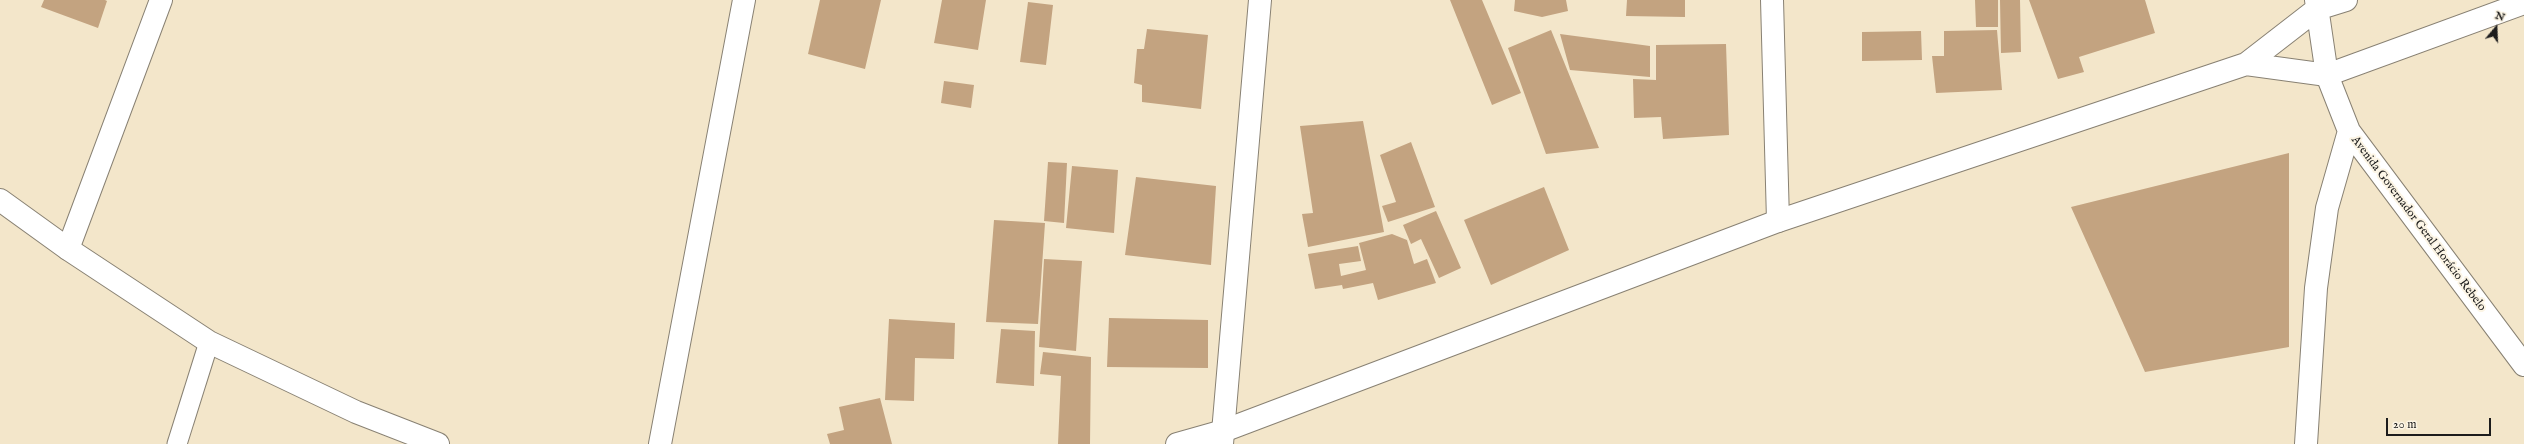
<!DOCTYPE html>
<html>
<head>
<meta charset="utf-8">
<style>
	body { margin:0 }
	#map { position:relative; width:2524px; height:444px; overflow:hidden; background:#f3e6ca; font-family:"IM FELL English",serif }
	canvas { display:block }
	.north { position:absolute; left:2476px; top:8px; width:40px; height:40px; -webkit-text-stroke:3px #fcf5e5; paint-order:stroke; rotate:19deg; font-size:11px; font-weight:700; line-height:16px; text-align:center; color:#1c1c1c }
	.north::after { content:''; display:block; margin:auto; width:14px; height:18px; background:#1c1c1c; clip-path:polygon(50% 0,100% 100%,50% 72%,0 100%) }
	.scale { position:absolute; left:2386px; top:418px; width:105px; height:18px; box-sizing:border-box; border:2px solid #1c1c1c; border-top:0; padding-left:5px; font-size:12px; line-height:14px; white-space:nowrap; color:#1c1c1c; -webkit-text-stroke:3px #fcf5e5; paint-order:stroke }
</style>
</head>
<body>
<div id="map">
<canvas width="2524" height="444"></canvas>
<div class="north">N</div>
<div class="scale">20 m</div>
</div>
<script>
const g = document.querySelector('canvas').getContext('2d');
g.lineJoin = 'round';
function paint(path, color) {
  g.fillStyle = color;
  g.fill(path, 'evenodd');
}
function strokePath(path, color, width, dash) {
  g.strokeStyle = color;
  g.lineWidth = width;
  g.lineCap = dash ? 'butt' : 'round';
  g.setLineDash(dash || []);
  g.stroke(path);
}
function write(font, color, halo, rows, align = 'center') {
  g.font = font + ' "IM FELL English",serif';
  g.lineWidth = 4;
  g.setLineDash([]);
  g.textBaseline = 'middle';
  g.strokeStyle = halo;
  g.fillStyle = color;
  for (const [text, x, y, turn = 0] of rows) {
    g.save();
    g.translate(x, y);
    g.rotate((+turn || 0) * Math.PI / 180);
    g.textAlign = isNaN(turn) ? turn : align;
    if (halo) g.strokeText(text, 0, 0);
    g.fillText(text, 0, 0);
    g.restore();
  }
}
const building = new Path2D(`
	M 44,0 L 105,0 L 107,1 L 98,28 L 41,7 Z
	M 820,0 L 881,0 L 865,69 L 808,54 Z
	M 942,0 L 986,0 L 978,50 L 934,43 Z
	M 1450,0 L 1482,0 L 1521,93 L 1492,105 Z
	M 1515,0 L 1566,0 L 1568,11 L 1542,17 L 1514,11 Z
	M 1627,0 L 1685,0 L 1685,17 L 1626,16 Z
	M 1975,0 L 1998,0 L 1998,27 L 1976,27 Z
	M 2000,0 L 2020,0 L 2021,52 L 2001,53 Z
	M 2029,0 L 2145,0 L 2155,33 L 2079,57 L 2084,72 L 2058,79 Z
	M 1028,2 L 1053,5 L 1046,65 L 1020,62 Z
	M 1147,29 L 1208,35 L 1201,109 L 1142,102 L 1142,85 L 1134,83 L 1137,49 L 1144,49 Z
	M 1551,30 L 1599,148 L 1546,154 L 1508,48 Z
	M 1997,30 L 2002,90 L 1936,93 L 1932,56 L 1944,56 L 1944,31 Z
	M 1921,31 L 1922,60 L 1862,61 L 1862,32 Z
	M 1560,34 L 1650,46 L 1650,77 L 1570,70 Z
	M 1726,44 L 1729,135 L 1663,139 L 1661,117 L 1634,118 L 1633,79 L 1656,80 L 1656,45 Z
	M 944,81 L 974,85 L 971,108 L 941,103 Z
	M 1363,121 L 1384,232 L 1308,247 L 1302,214 L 1313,213 L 1300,126 Z
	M 1411,142 L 1435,207 L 1388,222 L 1382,206 L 1396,202 L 1380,155 Z
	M 2289,153 L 2289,347 L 2145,372 L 2071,207 Z
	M 1048,162 L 1067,163 L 1064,223 L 1044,221 Z
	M 1072,166 L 1118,170 L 1114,233 L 1066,228 Z
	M 1136,177 L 1216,186 L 1211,265 L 1125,255 Z
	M 1544,187 L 1569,250 L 1491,285 L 1464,220 Z
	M 1436,211 L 1461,268 L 1439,278 L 1421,239 L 1411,244 L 1403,225 Z
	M 994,220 L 1045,223 L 1038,324 L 986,322 Z
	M 1392,234 L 1407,240 L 1414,264 L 1427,259 L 1436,283 L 1378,300 L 1373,283 L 1343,289 L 1342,285 L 1315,289 L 1308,254 L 1358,246 L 1361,261 L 1339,264 L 1341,276 L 1366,270 L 1359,243 Z
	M 1044,259 L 1082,261 L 1076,351 L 1039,347 Z
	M 1109,318 L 1208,320 L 1208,368 L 1107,367 Z
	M 889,319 L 955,323 L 954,359 L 915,358 L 914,401 L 885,400 Z
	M 1001,329 L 1035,331 L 1034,386 L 996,383 Z
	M 1043,352 L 1091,357 L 1090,444 L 1058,444 L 1061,376 L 1040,374 Z
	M 880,398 L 892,444 L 830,444 L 827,434 L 844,430 L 839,407 Z`);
const lane = new Path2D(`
	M 177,444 L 209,342`);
const street = new Path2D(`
	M 1772,0 L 1778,221
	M 2327,75 L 2349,131 L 2524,365
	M 68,249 L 161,0
	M 660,444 L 744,0
	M 1222,444 L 1260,0
	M 2306,444 L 2316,288 L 2327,208 L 2349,131`);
const secondary = new Path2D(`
	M 2316,0 L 2327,75
	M 2246,64 L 2327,75 L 2524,3
	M 0,200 L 68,249 L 209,342 L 356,412 L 438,444
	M 1177,444 L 1223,431 L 1778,221 L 2246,64 L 2317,9 L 2346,0`);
const streetNames = [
	["Avenida Governador Geral Horácio Rebelo",2418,224,53]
];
paint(building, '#c3a380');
strokePath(lane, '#888173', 21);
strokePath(street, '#888173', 24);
strokePath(secondary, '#888173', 24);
strokePath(lane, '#fff', 19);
strokePath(street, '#fff', 22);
strokePath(secondary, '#fff', 22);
write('12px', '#1c1c1c', '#fcf5e5', streetNames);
</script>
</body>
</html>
